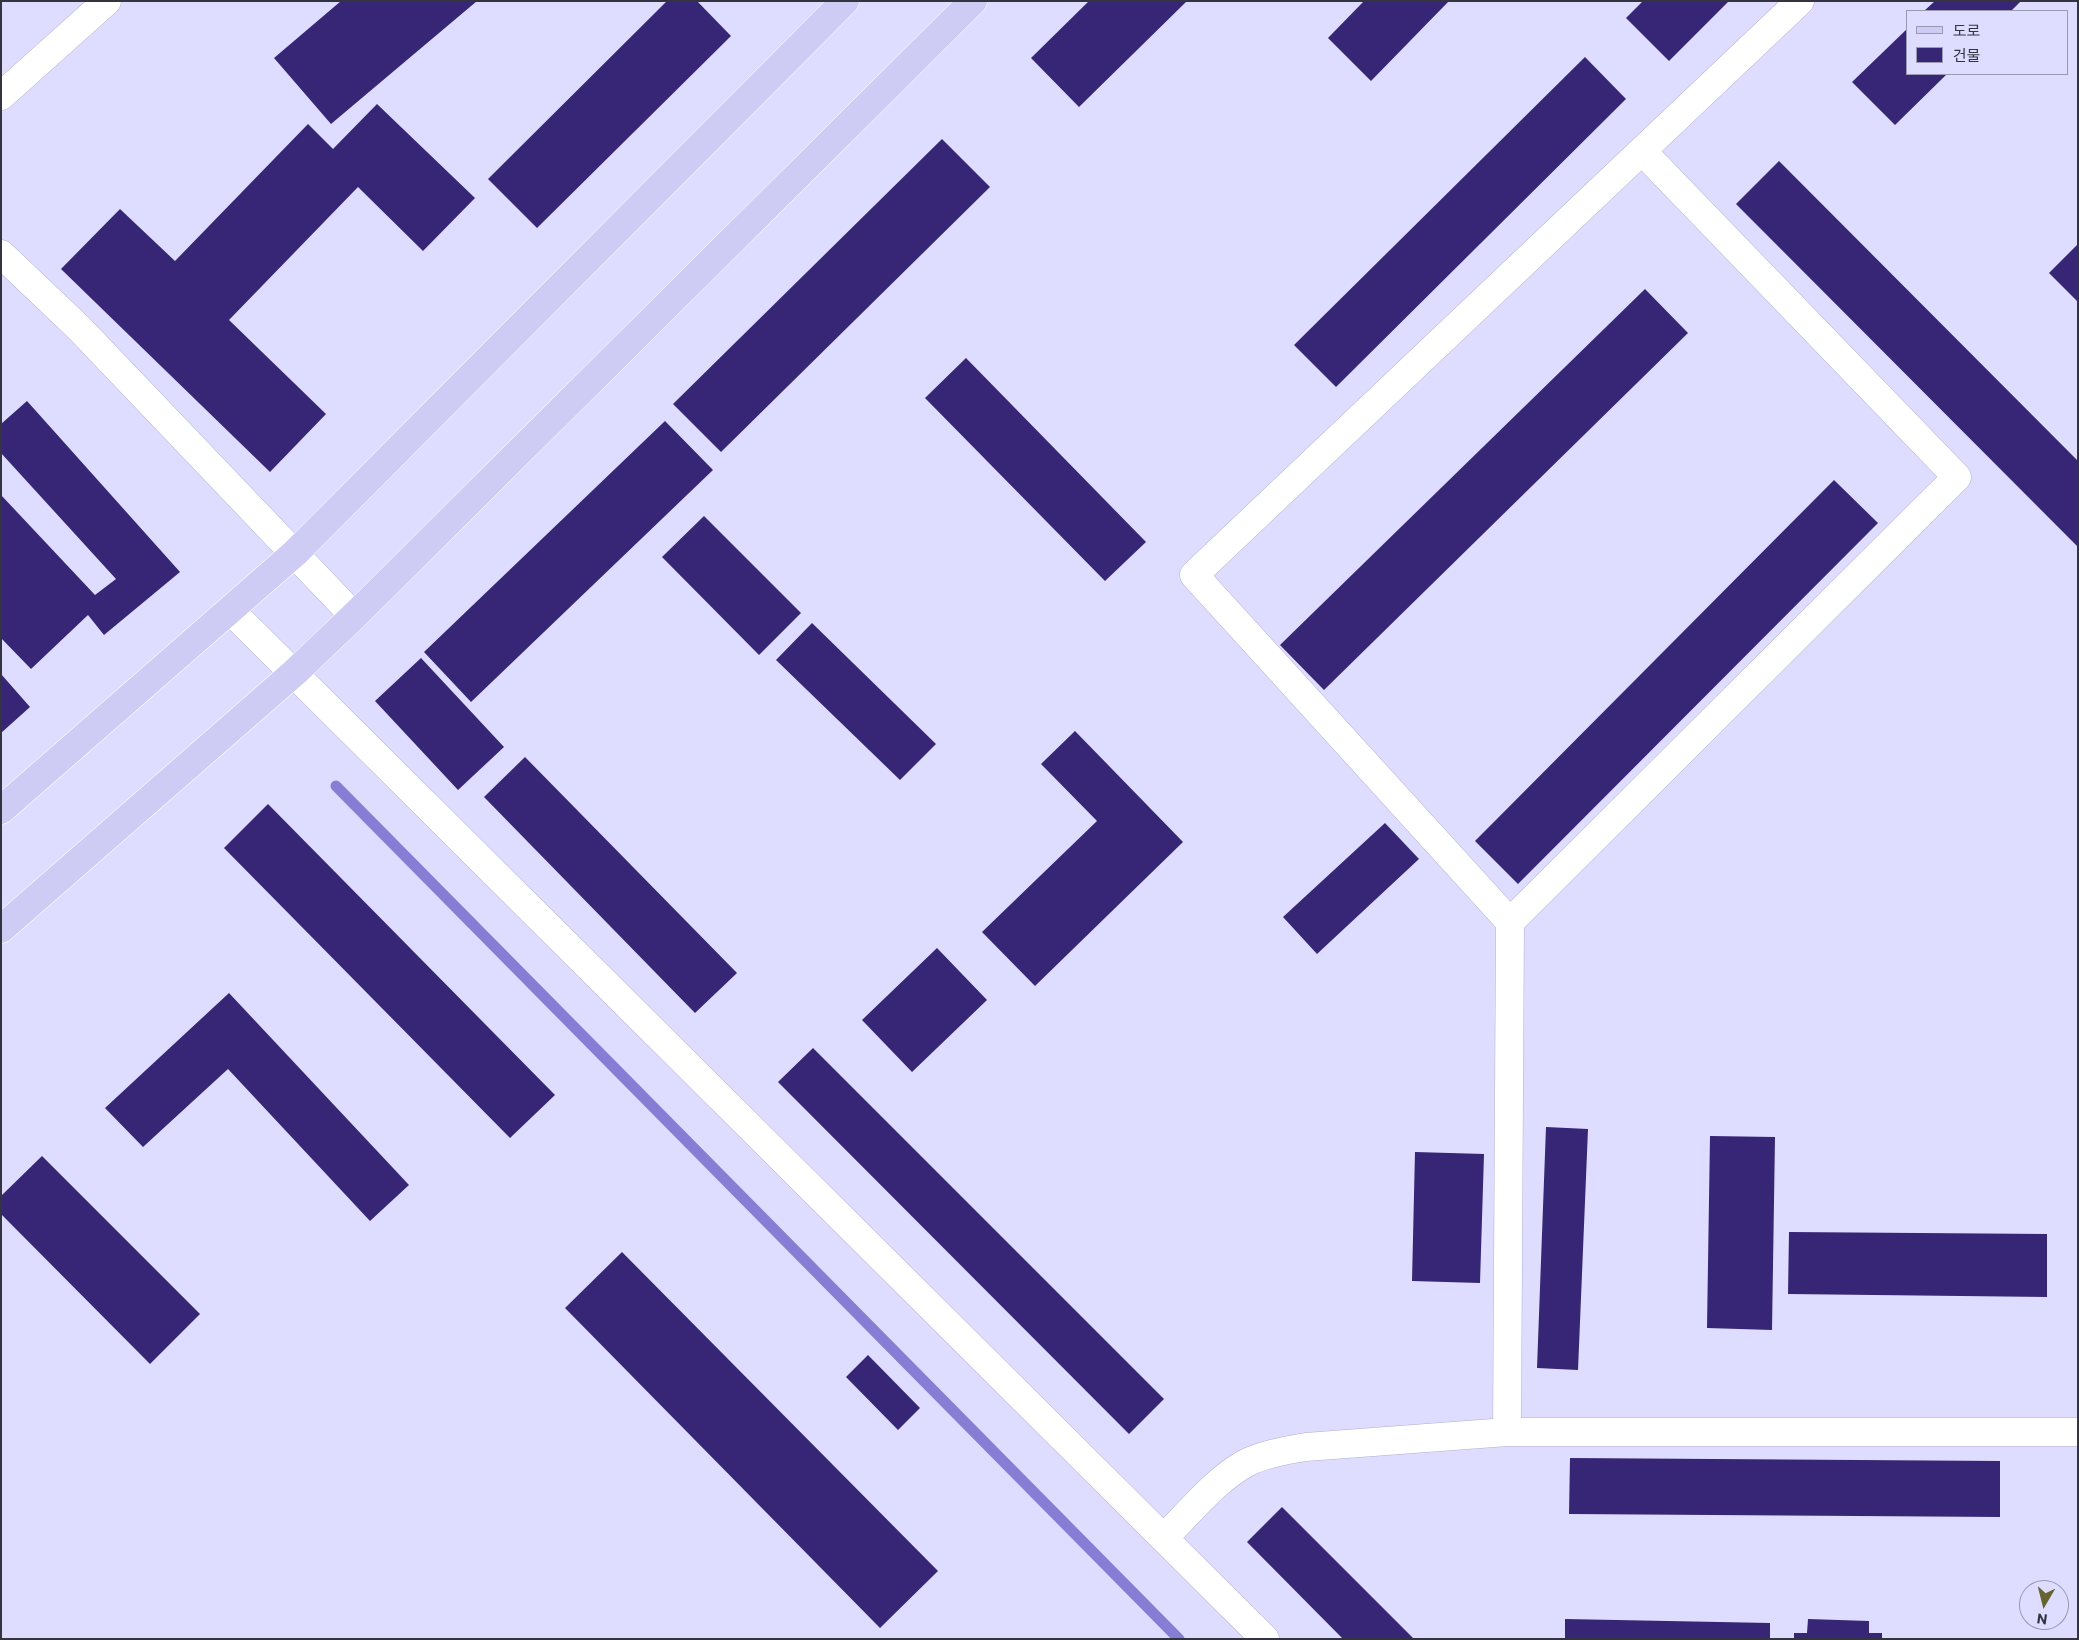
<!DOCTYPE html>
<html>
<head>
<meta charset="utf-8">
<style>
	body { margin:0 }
	#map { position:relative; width:2079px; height:1640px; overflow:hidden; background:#deddff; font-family:Commissioner,"Noto Sans KR",sans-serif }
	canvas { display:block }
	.frame { position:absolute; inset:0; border:2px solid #343441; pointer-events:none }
	.legend { position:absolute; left:1906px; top:10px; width:162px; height:65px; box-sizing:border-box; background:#deddff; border:1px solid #9a99b3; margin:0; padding:6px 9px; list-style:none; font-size:15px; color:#343441 }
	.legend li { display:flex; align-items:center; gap:10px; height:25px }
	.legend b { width:25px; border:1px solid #9a99b3 }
	.north { position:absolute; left:2019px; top:1580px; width:50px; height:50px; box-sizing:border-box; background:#deddff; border:1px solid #9a99b3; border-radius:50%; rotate:188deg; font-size:14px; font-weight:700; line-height:20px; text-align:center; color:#343441 }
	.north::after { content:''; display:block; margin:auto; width:18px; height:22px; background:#666431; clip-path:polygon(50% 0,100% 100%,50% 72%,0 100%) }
</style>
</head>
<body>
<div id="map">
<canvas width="2079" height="1640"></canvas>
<div class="frame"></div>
<ul class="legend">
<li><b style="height:6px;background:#cecbf4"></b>도로</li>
<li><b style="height:14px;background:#362675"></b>건물</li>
</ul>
<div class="north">N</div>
</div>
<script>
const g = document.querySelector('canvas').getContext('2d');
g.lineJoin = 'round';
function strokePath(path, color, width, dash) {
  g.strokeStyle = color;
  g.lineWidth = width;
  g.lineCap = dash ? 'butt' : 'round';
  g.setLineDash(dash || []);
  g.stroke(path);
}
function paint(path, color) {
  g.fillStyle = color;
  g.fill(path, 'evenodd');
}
const stream = new Path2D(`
	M 336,786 L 1179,1639`);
const building = new Path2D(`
	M 341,1 L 477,1 L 331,124 L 274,58 Z
	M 667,1 L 697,1 L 731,36 L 537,228 L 488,179 Z
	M 1089,1 L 1187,1 L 1079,107 L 1031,58 Z
	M 1364,1 L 1449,1 L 1371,81 L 1328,38 Z
	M 1643,1 L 1729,1 L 1669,61 L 1626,18 Z
	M 1935,1 L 2021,1 L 2011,11 L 1924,11 Z
	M 1908,28 L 1908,74 L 1947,74 L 1895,125 L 1852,82 Z
	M 1585,57 L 1626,99 L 1336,387 L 1294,345 Z
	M 377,104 L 475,198 L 423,251 L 358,187 L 229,320 L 326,414 L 270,472 L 61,269 L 120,209 L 175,261 L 308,124 L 333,149 Z
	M 942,139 L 990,187 L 721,452 L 673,404 Z
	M 1779,161 L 2078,461 L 2078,547 L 1736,204 Z
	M 2078,244 L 2078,302 L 2049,273 Z
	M 1645,289 L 1688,333 L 1324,690 L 1280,645 Z
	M 966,358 L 1146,542 L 1105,581 L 925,398 Z
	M 27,401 L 180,572 L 104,635 L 88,615 L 31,669 L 1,638 L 1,495 L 95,595 L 116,579 L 1,453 L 1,424 Z
	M 665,421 L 713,470 L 471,702 L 424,652 Z
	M 1834,480 L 1878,523 L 1518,884 L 1475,841 Z
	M 704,516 L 801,613 L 759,655 L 662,557 Z
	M 812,623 L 936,744 L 900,780 L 776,660 Z
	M 421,658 L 504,747 L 458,790 L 375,701 Z
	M 1,674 L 30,707 L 1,733 Z
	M 1075,731 L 1183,842 L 1035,986 L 982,932 L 1097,821 L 1041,764 Z
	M 525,757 L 737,973 L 695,1013 L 484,797 Z
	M 268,804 L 555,1095 L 510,1138 L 224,848 Z
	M 1385,823 L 1419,859 L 1317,954 L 1283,917 Z
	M 937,948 L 987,1000 L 912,1072 L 862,1020 Z
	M 229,993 L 409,1185 L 370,1221 L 228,1069 L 143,1147 L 105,1108 Z
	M 813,1048 L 1164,1399 L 1129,1434 L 778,1082 Z
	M 1546,1127 L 1588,1129 L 1578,1370 L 1537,1368 Z
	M 1710,1136 L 1775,1137 L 1772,1330 L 1707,1328 Z
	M 1415,1152 L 1484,1154 L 1480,1283 L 1412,1281 Z
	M 42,1156 L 200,1314 L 150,1364 L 1,1214 L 1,1196 Z
	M 1789,1232 L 2047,1234 L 2047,1297 L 1788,1294 Z
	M 622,1252 L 938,1571 L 880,1628 L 565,1308 Z
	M 868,1355 L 920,1408 L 898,1430 L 846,1377 Z
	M 1570,1458 L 2000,1461 L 2000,1517 L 1569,1514 Z
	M 1282,1507 L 1414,1639 L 1343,1639 L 1247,1542 Z
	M 1565,1619 L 1770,1623 L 1770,1639 L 1565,1639 Z
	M 1808,1619 L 1869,1621 L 1869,1633 L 1882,1633 L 1882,1639 L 1794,1639 L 1794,1633 L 1807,1633 Z`);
const minor = new Path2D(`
	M 1,96 L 107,1
	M 1,254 L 79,328 L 354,616
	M 230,610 L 1265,1639
	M 1510,922 L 1957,477 L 1642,151
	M 1507,1432 L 1510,922 L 1194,575 L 1800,1
	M 1164,1538 C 1190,1512 1214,1481 1246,1463 C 1264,1454 1286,1450 1306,1447 L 1507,1432 L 2078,1432`);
const major = new Path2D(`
	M 1,810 L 295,553 L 845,1
	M 1,929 L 294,673 L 354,616 L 973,1`);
strokePath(stream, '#867dd5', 11);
paint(building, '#362675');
strokePath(minor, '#b0afd0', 29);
strokePath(major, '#fff', 29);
strokePath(minor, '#fff', 28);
strokePath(major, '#cecbf4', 28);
</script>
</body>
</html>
